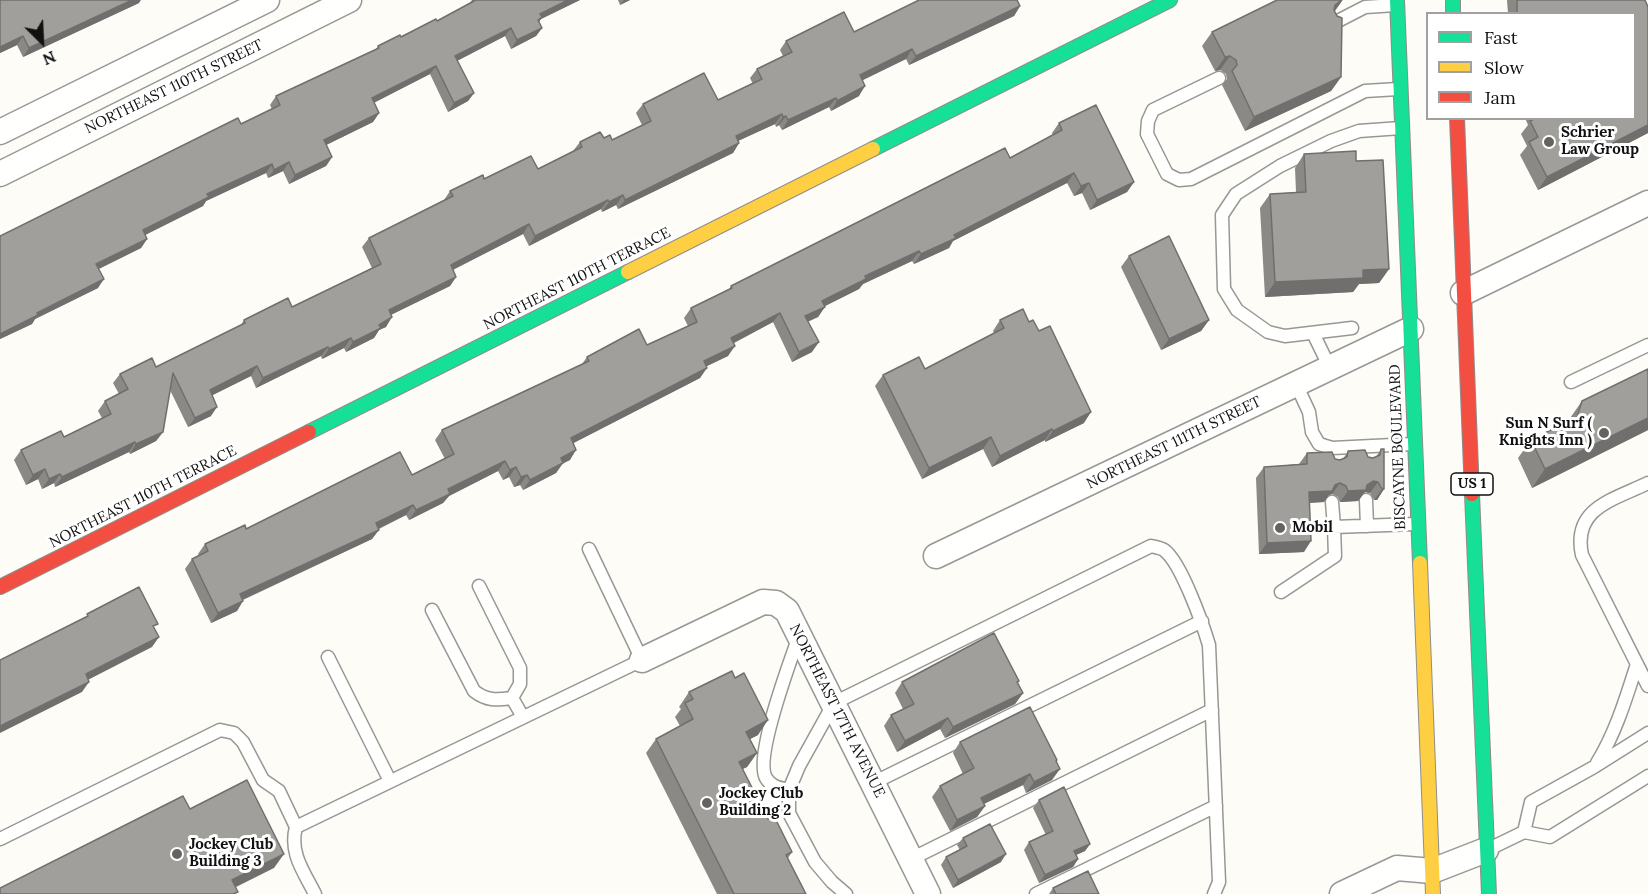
<!DOCTYPE html>
<html>
<head>
<meta charset="utf-8">
<style>
	body { margin:0 }
	#map { position:relative; width:1648px; height:894px; overflow:hidden; background:#fdfcf7; font-family:Lora,serif }
	canvas { display:block }
	.legend { position:absolute; left:1426px; top:12px; width:210px; height:108px; box-sizing:border-box; background:#fff; border:2px solid #a0a0a0; margin:0; padding:8px 10px; list-style:none; font-size:18px; color:#111 }
	.legend li { display:flex; align-items:center; gap:12px; height:30px }
	.legend b { width:30px; border:2px solid #a0a0a0 }
	.north { position:absolute; left:12px; top:12px; width:60px; height:60px; -webkit-text-stroke:4px #fff; paint-order:stroke; rotate:156deg; font-size:16px; font-weight:700; line-height:24px; text-align:center; color:#111 }
	.north::after { content:''; display:block; margin:auto; width:21px; height:27px; background:#111; clip-path:polygon(50% 0,100% 100%,50% 72%,0 100%) }
</style>
</head>
<body>
<div id="map">
<canvas width="1648" height="894"></canvas>
<ul class="legend">
<li><b style="height:8px;background:#16e098"></b>Fast</li>
<li><b style="height:8px;background:#ffcf43"></b>Slow</li>
<li><b style="height:8px;background:#f24e42"></b>Jam</li>
</ul>
<div class="north">N</div>
</div>
<script>
const g = document.querySelector('canvas').getContext('2d');
g.lineJoin = 'round';
function strokePath(path, color, width, dash) {
  g.strokeStyle = color;
  g.lineWidth = width;
  g.lineCap = dash ? 'butt' : 'round';
  g.setLineDash(dash || []);
  g.stroke(path);
}
function paint(path, color) {
  g.fillStyle = color;
  g.fill(path, 'evenodd');
}
function write(font, color, halo, rows, align = 'center') {
  g.font = font + ' Lora,serif';
  g.lineWidth = 6;
  g.setLineDash([]);
  g.textBaseline = 'middle';
  g.strokeStyle = halo;
  g.fillStyle = color;
  for (const [text, x, y, turn = 0] of rows) {
    g.save();
    g.translate(x, y);
    g.rotate((+turn || 0) * Math.PI / 180);
    g.textAlign = isNaN(turn) ? turn : align;
    if (halo) g.strokeText(text, 0, 0);
    g.fillText(text, 0, 0);
    g.restore();
  }
}
const lane = new Path2D(`
	M 1332,24 L 1365,7 L 1396,5
	M 1219,78 L 1153,110 L 1148,121 L 1147,134 L 1167,174 L 1179,180 L 1191,179 L 1365,91 L 1398,89
	M 1352,328 L 1285,336 L 1268,332 L 1237,310 L 1224,289 L 1222,215 L 1236,194 L 1280,166 L 1331,141 L 1359,131 L 1401,128
	M 1313,333 L 1330,368
	M 1571,382 L 1648,345
	M 1296,384 L 1309,412 L 1312,432 L 1319,444 L 1332,448 L 1413,444
	M 1648,483 C 1613,500 1572,508 1582,555 L 1648,686
	M 1366,500 L 1367,526
	M 1332,502 L 1334,527 L 1415,524
	M 479,586 L 520,668 L 520,684 L 512,698 L 523,717
	M 1281,592 L 1335,556 L 1334,527
	M 432,610 L 474,691 C 487,701 496,700 512,698
	M 328,657 L 390,781
	M 1597,763 C 1616,732 1626,698 1637,664
	M 873,783 L 1202,621
	M 789,790 C 780,788 771,787 766,778 C 754,757 790,662 799,636
	M 296,827 C 289,853 304,872 315,894
	M 1524,832 L 1531,802 L 1594,767 L 1648,733
	M 0,839 L 220,730 L 234,733 L 243,742 L 263,780 L 279,791 L 296,827 L 642,660 L 589,549
	M 1491,848 L 1524,832 L 1550,837 L 1648,776
	M 911,859 L 1212,710
	M 846,894 L 832,882 L 815,862 L 789,813 L 789,790 L 799,766 L 834,703 L 1151,546 C 1155,547 1161,548 1164,550 C 1181,562 1203,625 1209,645 L 1219,882 L 1214,894
	M 1036,894 L 1216,806`);
const street = new Path2D(`
	M 0,132 L 267,0
	M 0,174 L 349,0
	M 1463,293 L 1648,203
	M 936,556 L 1411,329
	M 642,660 L 763,602 L 776,603 L 787,611 L 928,894
	M 1342,894 L 1397,868 L 1432,871 L 1486,850`);
const fast = new Path2D(`
	M 1397,0 L 1420,563
	M 1453,0 L 1453,14
	M 873,149 L 1170,0
	M 309,432 L 628,272
	M 1472,494 L 1489,894`);
const slow = new Path2D(`
	M 628,272 L 873,149
	M 1420,563 L 1433,894`);
const jam = new Path2D(`
	M 1457,118 L 1472,494
	M 0,587 L 309,432`);
const wall = new Path2D(`
	M 0,0 L 139,3 L 23,57 L 17,45 L 0,53 Z
	M 472,0 L 580,0 L 541,19 L 539,22 L 542,28 L 536,36 L 511,49 L 505,36 L 457,61 L 474,93 L 468,101 L 448,112 L 430,74 L 374,102 L 379,113 L 373,122 L 326,145 L 332,157 L 326,166 L 289,184 L 283,171 L 268,178 L 266,173 L 206,201 L 203,206 L 145,235 L 147,239 L 141,248 L 99,269 L 98,288 L 35,319 L 32,324 L 0,339 L 0,236 L 272,109 L 270,105 L 276,96 L 376,49 L 378,46 L 437,21 L 469,4 Z
	M 618,0 L 630,0 L 620,5 Z
	M 1507,0 L 1645,0 L 1648,133 L 1538,190 L 1520,155 L 1527,146 L 1521,134 L 1528,125 L 1525,118 L 1635,118 L 1635,14 L 1508,14 Z
	M 1342,1 L 1334,11 L 1341,77 L 1331,91 L 1245,131 L 1222,85 L 1227,79 L 1226,74 L 1220,70 L 1215,71 L 1202,46 L 1212,32 Z
	M 1020,6 L 1014,16 L 909,65 L 906,59 L 862,80 L 859,96 L 831,111 L 829,107 L 782,130 L 779,125 L 776,127 L 775,124 L 738,141 L 739,143 L 733,153 L 618,209 L 616,205 L 602,212 L 601,209 L 529,246 L 523,234 L 453,270 L 456,277 L 450,286 L 391,315 L 386,327 L 379,330 L 374,338 L 346,352 L 344,348 L 322,359 L 321,356 L 256,388 L 251,376 L 212,395 L 211,416 L 188,427 L 170,390 L 163,432 L 156,441 L 130,454 L 129,452 L 55,487 L 54,483 L 42,489 L 38,479 L 26,485 L 14,460 L 21,450 L 64,437 L 102,418 L 98,411 L 105,401 L 119,394 L 113,383 L 120,374 L 156,367 L 241,325 L 244,320 L 292,307 L 372,268 L 362,247 L 369,238 L 444,200 L 450,191 L 484,179 L 538,169 L 573,151 L 580,142 L 604,138 L 612,140 L 642,125 L 636,113 L 643,104 L 718,100 L 753,84 L 750,78 L 757,69 L 783,56 L 780,50 L 786,41 L 854,32 Z
	M 1059,123 L 1134,182 L 1127,192 L 1090,210 L 1082,193 L 1074,196 L 1067,183 L 953,241 L 949,248 L 914,264 L 912,261 L 863,284 L 859,289 L 825,306 L 818,317 L 808,321 L 812,352 L 792,362 L 773,322 L 734,343 L 728,356 L 706,366 L 700,378 L 573,443 L 570,460 L 563,463 L 556,473 L 523,490 L 520,485 L 514,487 L 509,477 L 503,480 L 498,471 L 449,496 L 443,503 L 409,520 L 406,515 L 379,529 L 372,539 L 243,600 L 237,611 L 211,623 L 185,569 L 192,559 L 199,556 L 198,554 L 205,544 L 246,529 L 412,475 L 445,459 L 435,440 L 442,430 L 582,364 L 587,357 L 647,345 L 688,326 L 684,318 L 691,308 L 729,289 L 731,286 L 1010,158 L 1053,135 L 1052,133 Z
	M 1304,154 L 1356,161 L 1389,269 L 1379,283 L 1359,284 L 1353,292 L 1265,297 L 1260,208 L 1270,194 L 1296,192 L 1295,168 Z
	M 1129,256 L 1209,320 L 1201,331 L 1161,350 L 1121,267 Z
	M 1000,320 L 1029,322 L 1084,423 L 1045,442 L 1045,440 L 992,467 L 983,449 L 922,479 L 875,386 L 883,375 L 925,369 L 994,333 L 993,331 Z
	M 1648,369 L 1648,430 L 1532,488 L 1518,458 L 1531,440 L 1568,421 L 1582,401 Z
	M 1381,449 L 1384,489 L 1377,500 L 1374,500 L 1370,493 L 1365,492 L 1358,501 L 1340,502 L 1338,497 L 1332,494 L 1329,495 L 1324,502 L 1310,503 L 1304,552 L 1259,554 L 1256,478 L 1264,467 L 1299,464 L 1307,453 L 1340,460 L 1343,459 L 1348,451 L 1373,458 L 1376,457 Z
	M 902,682 L 1018,682 L 1023,693 L 1015,704 L 945,738 L 940,729 L 897,752 L 884,726 L 891,715 L 903,709 L 895,693 Z
	M 689,692 L 758,735 L 750,739 L 757,753 L 747,767 L 742,769 L 768,819 L 792,852 L 788,858 L 806,894 L 717,894 L 646,753 L 656,739 L 680,726 L 675,717 L 681,709 L 679,707 Z
	M 960,742 L 1057,760 L 1052,780 L 1026,793 L 1023,785 L 984,804 L 985,806 L 977,817 L 950,831 L 932,797 L 940,786 L 963,774 L 953,753 Z
	M 1039,800 L 1090,844 L 1085,851 L 1076,855 L 1078,859 L 1073,867 L 1039,883 L 1024,850 L 1029,842 L 1046,835 L 1033,808 Z
	M 963,838 L 1001,862 L 953,888 L 941,865 L 946,857 L 960,850 L 957,845 Z
	M 1053,888 L 1099,894 L 1049,894 Z`);
const shadedWall = new Path2D(`
	M 132,0 L 141,0 L 139,3 L 23,57 L 29,48 Z
	M 568,0 L 580,0 L 541,19 L 536,26 L 540,14 Z
	M 624,0 L 630,0 L 620,5 Z
	M 1342,1 L 1332,15 L 1335,5 Z
	M 1020,6 L 1014,16 L 909,65 L 916,56 Z
	M 511,28 L 505,36 L 449,65 L 455,56 Z
	M 542,28 L 536,36 L 511,49 L 517,40 Z
	M 23,36 L 17,45 L 0,53 L 0,47 Z
	M 912,49 L 906,59 L 853,85 L 860,75 Z
	M 1230,56 L 1220,70 L 1215,71 L 1225,57 Z
	M 436,66 L 430,74 L 366,107 L 372,98 Z
	M 1341,77 L 1331,91 L 1245,131 L 1254,117 Z
	M 865,86 L 859,96 L 831,111 L 837,101 Z
	M 474,93 L 468,101 L 448,112 L 454,103 Z
	M 836,98 L 829,107 L 782,130 L 788,120 Z
	M 379,113 L 373,122 L 318,149 L 324,140 Z
	M 782,114 L 775,124 L 729,145 L 736,136 Z
	M 786,116 L 779,125 L 776,127 L 783,117 Z
	M 1648,125 L 1648,133 L 1538,190 L 1547,177 Z
	M 739,143 L 733,153 L 618,209 L 625,200 Z
	M 332,157 L 326,166 L 289,184 L 295,175 Z
	M 289,162 L 283,171 L 268,178 L 274,170 Z
	M 272,164 L 266,173 L 206,201 L 203,206 L 137,239 L 143,230 L 207,194 Z
	M 1074,173 L 1067,183 L 953,241 L 949,248 L 914,264 L 921,254 L 954,235 Z
	M 1134,182 L 1127,192 L 1090,210 L 1097,200 Z
	M 1089,183 L 1082,193 L 1074,196 L 1081,186 Z
	M 623,195 L 616,205 L 602,212 L 609,202 Z
	M 608,200 L 601,209 L 529,246 L 535,236 Z
	M 529,224 L 523,234 L 444,274 L 451,265 Z
	M 147,239 L 141,248 L 90,273 L 96,264 Z
	M 919,251 L 912,261 L 863,284 L 859,289 L 815,311 L 822,301 L 865,276 Z
	M 1389,269 L 1379,283 L 1359,284 L 1353,292 L 1265,297 L 1275,282 L 1363,270 Z
	M 456,277 L 450,286 L 382,319 L 389,310 Z
	M 104,279 L 98,288 L 35,319 L 32,324 L 0,339 L 0,334 L 37,313 Z
	M 825,307 L 818,317 L 799,326 L 805,316 Z
	M 780,313 L 773,322 L 724,348 L 731,338 Z
	M 392,317 L 386,327 L 379,330 L 374,338 L 346,352 L 353,342 L 379,325 Z
	M 1209,320 L 1201,331 L 1161,350 L 1169,339 Z
	M 351,338 L 344,348 L 322,359 L 329,349 Z
	M 819,342 L 812,352 L 792,362 L 799,352 Z
	M 735,346 L 728,356 L 697,371 L 704,361 Z
	M 328,347 L 321,356 L 256,388 L 263,378 Z
	M 257,366 L 251,376 L 203,400 L 210,390 Z
	M 707,368 L 700,378 L 564,448 L 571,438 Z
	M 217,407 L 211,416 L 188,427 L 195,418 Z
	M 1091,412 L 1084,423 L 1045,442 L 1053,431 Z
	M 1648,418 L 1648,430 L 1532,488 L 1545,469 Z
	M 1052,429 L 1045,440 L 992,467 L 1000,456 Z
	M 163,432 L 156,441 L 130,454 L 136,444 Z
	M 991,437 L 983,449 L 922,479 L 929,468 Z
	M 135,442 L 129,452 L 55,487 L 62,477 Z
	M 576,450 L 570,460 L 554,468 L 561,458 Z
	M 505,461 L 498,471 L 449,496 L 443,503 L 409,520 L 416,510 L 448,489 Z
	M 563,463 L 556,473 L 523,490 L 530,480 Z
	M 516,467 L 509,477 L 503,480 L 510,470 Z
	M 45,469 L 38,479 L 26,485 L 33,475 Z
	M 60,474 L 54,483 L 42,489 L 49,479 Z
	M 527,475 L 520,485 L 514,487 L 521,477 Z
	M 1373,481 L 1378,482 L 1370,493 L 1365,492 L 1358,501 L 1340,502 L 1348,491 L 1367,485 Z
	M 1340,483 L 1332,494 L 1329,495 L 1324,502 L 1302,503 L 1309,492 Z
	M 1382,489 L 1384,489 L 1377,500 L 1374,500 Z
	M 413,505 L 406,515 L 369,533 L 376,523 Z
	M 379,530 L 372,539 L 233,604 L 240,594 Z
	M 1311,541 L 1304,552 L 1259,554 L 1267,543 Z
	M 243,601 L 237,611 L 211,623 L 218,613 Z
	M 159,637 L 152,647 L 78,685 L 86,674 Z
	M 89,682 L 82,692 L 0,733 L 0,726 Z
	M 1023,693 L 1015,704 L 945,738 L 953,727 Z
	M 948,718 L 940,729 L 897,752 L 905,741 Z
	M 768,720 L 758,735 L 736,746 L 746,732 Z
	M 757,753 L 747,767 L 729,776 L 739,762 Z
	M 1060,769 L 1052,780 L 1026,793 L 1034,782 Z
	M 1030,774 L 1023,785 L 973,809 L 981,798 Z
	M 985,806 L 977,817 L 950,831 L 957,820 Z
	M 1090,844 L 1085,851 L 1069,858 L 1074,851 Z
	M 284,854 L 274,868 L 222,894 L 232,880 Z
	M 1006,854 L 1001,862 L 953,888 L 958,880 Z
	M 1078,859 L 1073,867 L 1039,883 L 1045,875 Z`);
const building = new Path2D(`
	M 0,0 L 132,0 L 29,48 L 23,36 L 0,47 Z
	M 473,0 L 568,0 L 540,14 L 542,17 L 538,20 L 542,28 L 517,40 L 511,28 L 455,56 L 474,93 L 454,103 L 436,66 L 372,98 L 379,113 L 324,140 L 332,157 L 295,175 L 289,162 L 274,170 L 272,164 L 207,194 L 209,197 L 143,230 L 147,239 L 96,264 L 104,279 L 37,313 L 38,315 L 0,334 L 0,236 L 238,118 L 241,124 L 280,105 L 276,96 L 379,48 L 378,46 L 400,35 L 401,37 L 436,19 L 437,21 L 474,1 Z
	M 919,0 L 1017,0 L 1020,6 L 916,56 L 912,49 L 860,75 L 865,86 L 837,101 L 836,98 L 788,120 L 786,116 L 783,117 L 782,114 L 736,136 L 739,143 L 625,200 L 623,195 L 609,202 L 608,200 L 535,236 L 529,224 L 451,265 L 456,277 L 389,310 L 392,317 L 379,325 L 381,328 L 353,342 L 351,338 L 329,349 L 328,347 L 263,378 L 257,366 L 210,390 L 217,407 L 195,418 L 173,373 L 163,432 L 136,444 L 135,442 L 62,477 L 60,474 L 49,479 L 45,469 L 33,475 L 21,450 L 61,431 L 64,437 L 111,414 L 105,401 L 128,389 L 120,374 L 152,358 L 156,367 L 245,323 L 244,320 L 288,298 L 292,307 L 381,264 L 369,238 L 453,196 L 450,191 L 483,175 L 484,179 L 531,156 L 538,169 L 582,147 L 580,142 L 600,132 L 604,138 L 610,135 L 612,140 L 651,121 L 643,104 L 704,73 L 718,100 L 762,79 L 757,69 L 792,52 L 786,41 L 844,12 L 854,32 Z
	M 1277,0 L 1342,0 L 1335,5 L 1334,10 L 1337,16 L 1342,18 L 1341,77 L 1254,117 L 1232,71 L 1237,65 L 1236,60 L 1230,56 L 1225,57 L 1212,32 Z
	M 1517,0 L 1645,0 L 1648,7 L 1648,125 L 1547,177 L 1529,142 L 1538,137 L 1530,121 L 1536,118 L 1635,118 L 1635,14 L 1517,14 Z
	M 1096,105 L 1134,182 L 1097,200 L 1089,183 L 1081,186 L 1074,173 L 954,235 L 956,238 L 921,254 L 919,251 L 865,276 L 866,279 L 822,301 L 825,307 L 805,316 L 819,342 L 799,352 L 780,313 L 731,338 L 735,346 L 704,361 L 707,368 L 571,438 L 576,450 L 561,458 L 563,463 L 530,480 L 527,475 L 521,477 L 516,467 L 510,470 L 505,461 L 448,489 L 450,494 L 416,510 L 413,505 L 376,523 L 379,530 L 240,594 L 243,601 L 218,613 L 192,559 L 208,551 L 205,544 L 245,525 L 246,529 L 400,452 L 412,475 L 454,454 L 442,430 L 589,361 L 587,357 L 639,329 L 647,345 L 697,322 L 691,308 L 732,288 L 731,286 L 1005,148 L 1010,158 L 1062,130 L 1059,123 Z
	M 1356,151 L 1356,161 L 1383,160 L 1389,269 L 1363,270 L 1363,278 L 1275,282 L 1270,194 L 1306,192 L 1304,154 Z
	M 1169,236 L 1209,320 L 1169,339 L 1129,256 Z
	M 1023,309 L 1029,322 L 1033,320 L 1039,331 L 1050,326 L 1091,412 L 1053,431 L 1052,429 L 1000,456 L 991,437 L 929,468 L 883,375 L 919,357 L 925,369 L 1004,328 L 1000,320 Z
	M 1648,369 L 1648,418 L 1545,469 L 1531,440 L 1577,417 L 1582,401 Z
	M 1381,449 L 1384,449 L 1384,489 L 1382,489 L 1378,482 L 1373,481 L 1367,485 L 1366,490 L 1348,491 L 1346,486 L 1340,483 L 1335,485 L 1332,491 L 1309,492 L 1311,541 L 1267,543 L 1264,467 L 1307,464 L 1307,453 L 1332,452 L 1335,459 L 1340,460 L 1347,457 L 1348,451 L 1365,450 L 1368,457 L 1373,458 L 1380,455 Z
	M 139,587 L 158,624 L 153,626 L 159,637 L 86,674 L 89,682 L 0,726 L 0,660 L 88,616 L 87,614 Z
	M 994,633 L 1019,681 L 1017,682 L 1023,693 L 953,727 L 948,718 L 905,741 L 891,715 L 914,704 L 902,682 Z
	M 732,671 L 735,678 L 744,673 L 768,720 L 746,732 L 757,753 L 739,762 L 768,819 L 774,816 L 792,852 L 786,855 L 806,894 L 734,894 L 656,739 L 693,719 L 685,703 L 693,699 L 689,692 Z
	M 1030,707 L 1057,760 L 1056,761 L 1060,769 L 1034,782 L 1030,774 L 981,798 L 985,806 L 957,820 L 940,786 L 974,768 L 960,742 Z
	M 247,780 L 284,854 L 232,880 L 238,892 L 233,894 L 0,894 L 0,888 L 183,796 L 190,809 Z
	M 1064,787 L 1090,844 L 1074,851 L 1078,859 L 1045,875 L 1029,842 L 1053,831 L 1039,800 Z
	M 990,824 L 1006,854 L 958,880 L 946,857 L 967,846 L 963,838 Z
	M 1088,871 L 1099,894 L 1056,894 L 1053,888 Z`);
const markers = [
	[1549,142,6,"#646362"],
	[1604,433,6,"#646362"],
	[1280,528,6,"#646362"],
	[707,803,6,"#646362"],
	[177,854,6,"#646362"]
];
const shields = [
	[1472,484,42]
];
const shieldNames = [
	["US 1",1472,484]
];
const streetNames = [
	["NORTHEAST 110TH STREET",174,87,-26],
	["NORTHEAST 110TH TERRACE",577,279,-27],
	["NORTHEAST 111TH STREET",1174,443,-26],
	["BISCAYNE BOULEVARD",1398,447,-92],
	["NORTHEAST 110TH TERRACE",143,497,-27],
	["NORTHEAST 17TH AVENUE",837,711,63]
];
const poiNames = [
	["Schrier",1561,133],
	["Law Group",1561,150],
	["Sun N Surf (",1592,424,"right"],
	["Knights Inn )",1592,441,"right"],
	["Mobil",1292,528],
	["Jockey Club",719,794],
	["Building 2",719,811],
	["Jockey Club",189,845],
	["Building 3",189,862]
];
strokePath(lane, '#979795', 15);
strokePath(street, '#979795', 27);
strokePath(fast, '#8e8d8b', 16);
strokePath(slow, '#8e8d8b', 16);
strokePath(jam, '#8e8d8b', 16);
strokePath(lane, '#fffffe', 12);
strokePath(street, '#fffffe', 24);
strokePath(fast, '#16e098', 14);
strokePath(slow, '#ffcf43', 14);
strokePath(jam, '#f24e42', 14);
paint(wall, '#8a8986');
paint(shadedWall, '#716f6d');
paint(building, '#a19f9c');
strokePath(building, '#716f6d', 1.5);
for (const [x, y, r, color] of markers) {
  const dot = new Path2D();
  dot.arc(x, y, r, 0, 2 * Math.PI);
  g.fillStyle = color;
  g.fill(dot);
  strokePath(dot, '#fff', 2);
}
for (const [x, y, w] of shields) {
  const box = new Path2D();
  box.roundRect(x - w / 2, y - 11, w, 22, 4.5);
  g.fillStyle = '#fff';
  g.fill(box);
  strokePath(box, '#111', 1.5);
}
write('bold 14px', '#111', null, shieldNames);
write('15px', '#111', '#fff', streetNames);
write('bold 15px', '#111', '#fff', poiNames, 'left');
</script>
</body>
</html>
